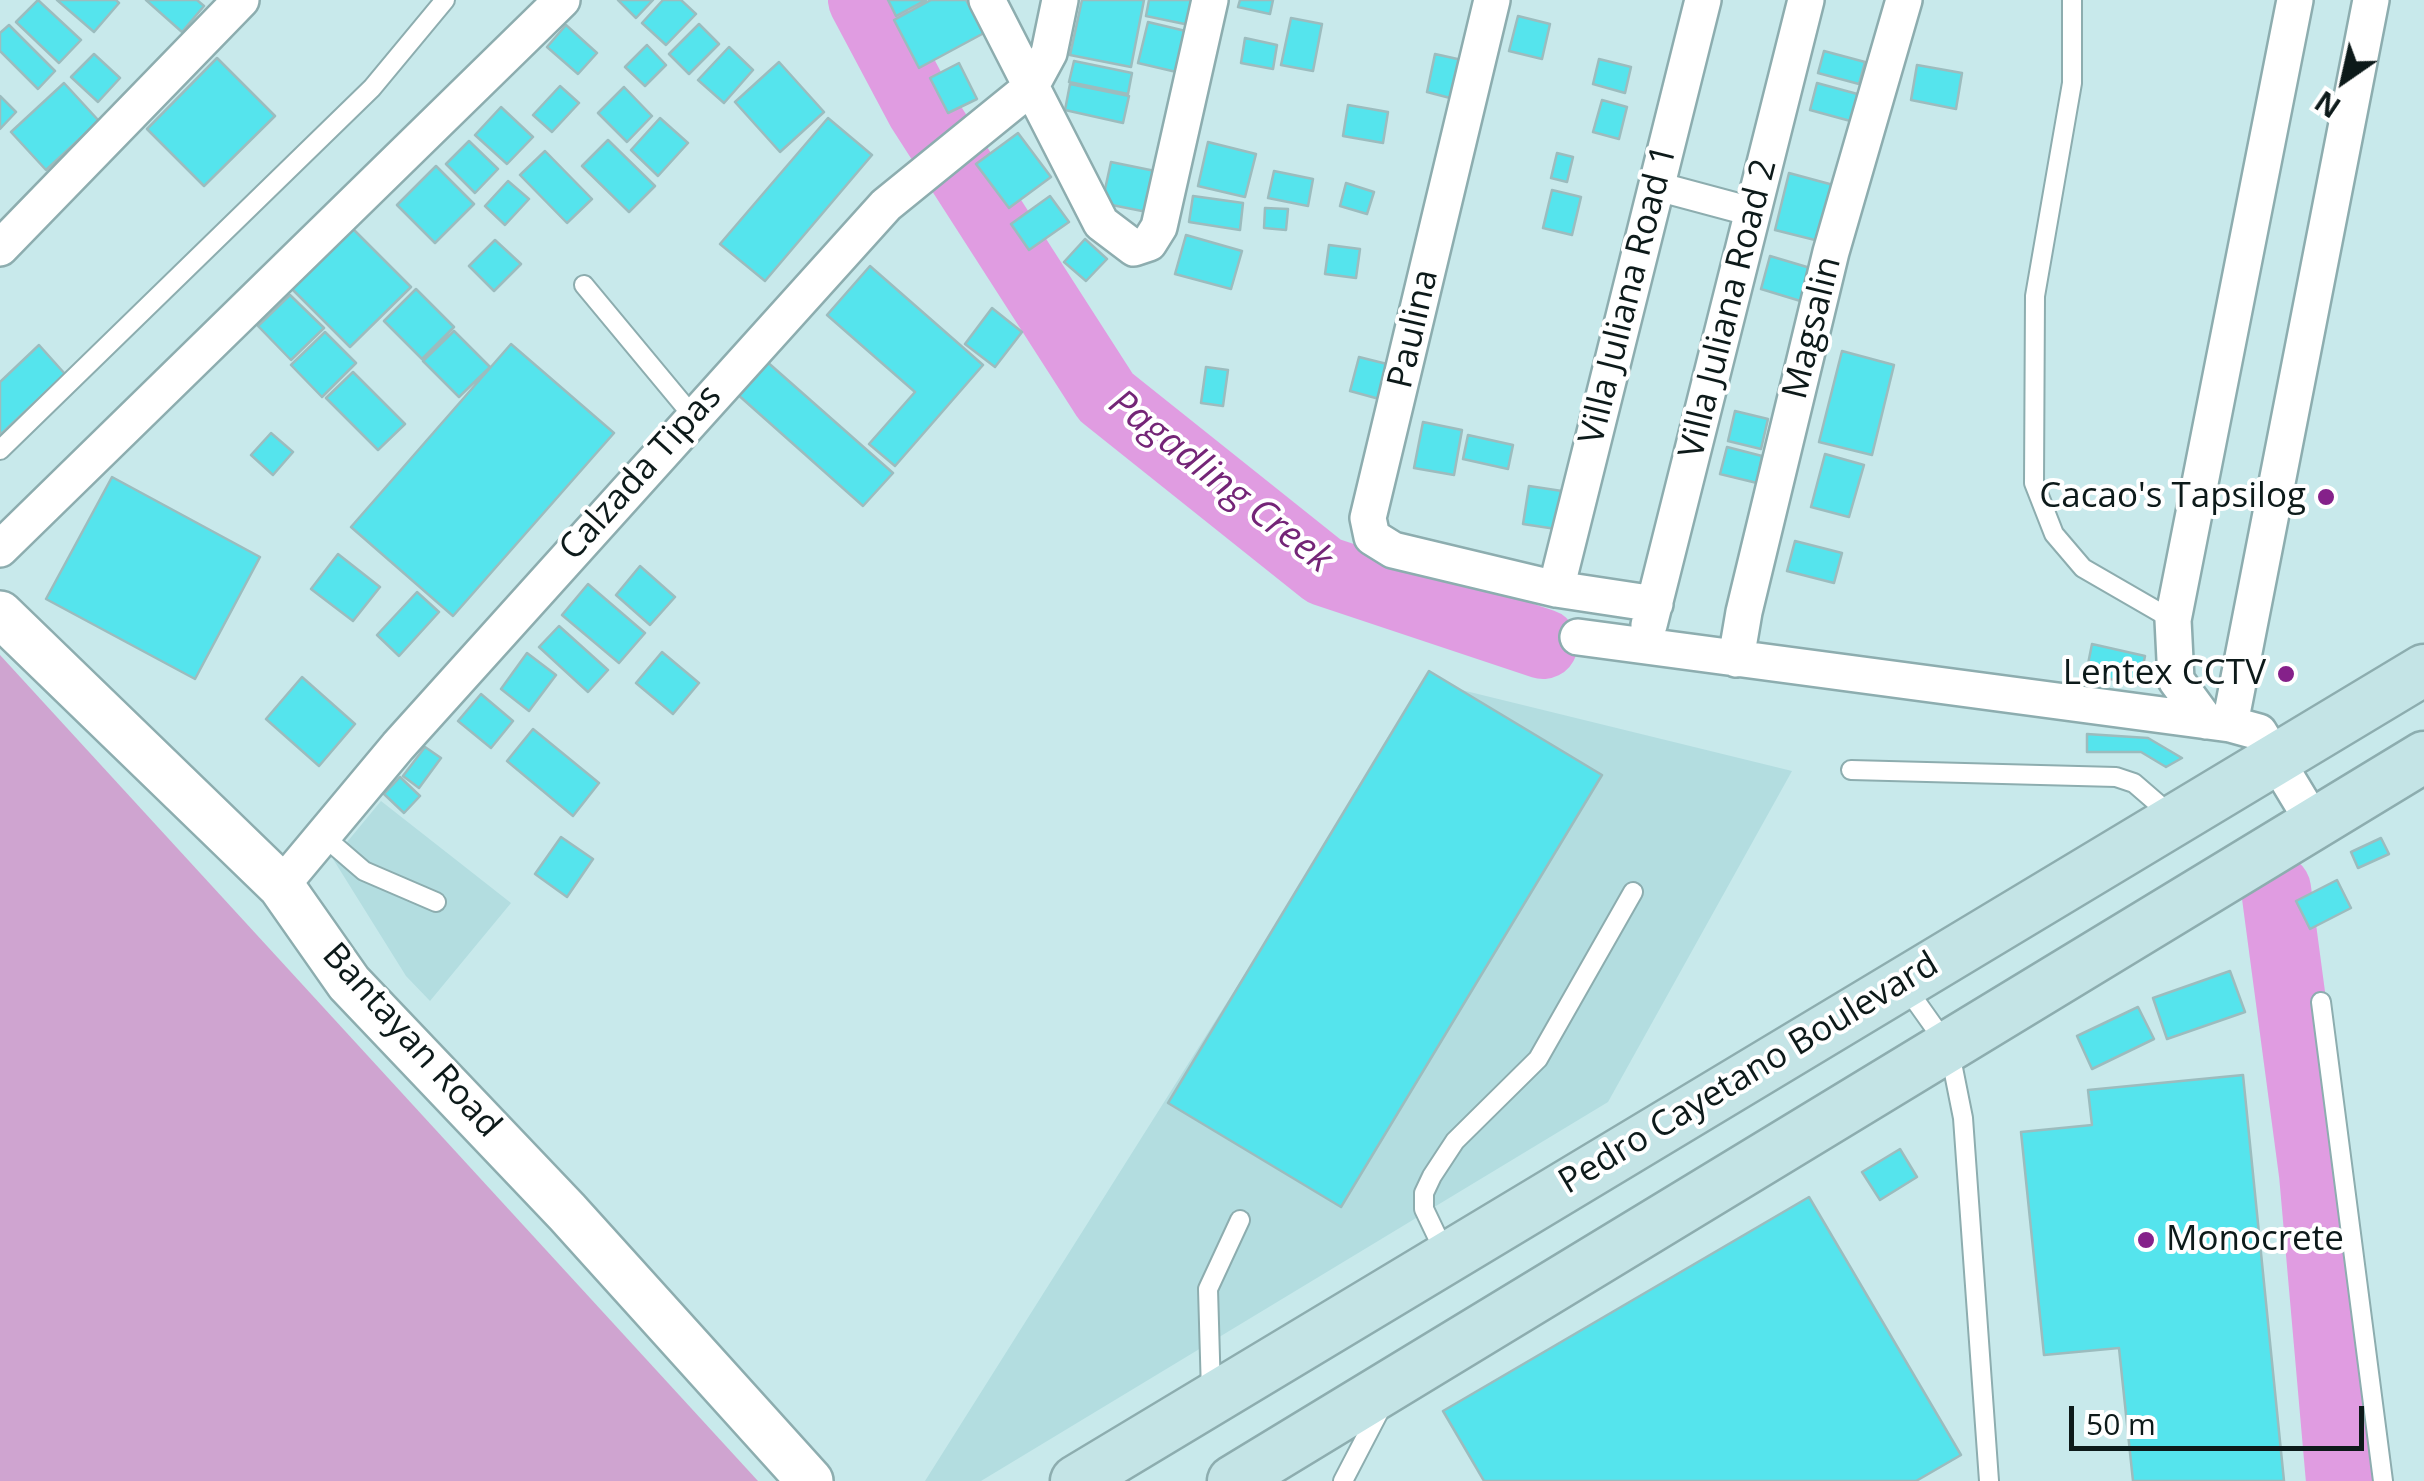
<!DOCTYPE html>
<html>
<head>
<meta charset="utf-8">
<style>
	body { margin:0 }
	#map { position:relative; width:2424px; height:1481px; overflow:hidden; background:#c8e9eb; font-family:"Open Sans",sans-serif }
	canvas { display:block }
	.north { position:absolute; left:2294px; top:30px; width:100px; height:100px; -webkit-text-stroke:8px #fff; paint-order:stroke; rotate:214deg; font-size:28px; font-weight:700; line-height:40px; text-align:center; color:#0d1a1a }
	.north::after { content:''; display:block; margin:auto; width:35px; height:45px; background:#0d1a1a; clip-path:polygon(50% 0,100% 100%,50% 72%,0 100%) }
	.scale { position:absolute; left:2069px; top:1406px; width:295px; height:45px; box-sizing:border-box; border:5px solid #0d1a1a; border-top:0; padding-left:12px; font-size:30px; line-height:35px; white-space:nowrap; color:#0d1a1a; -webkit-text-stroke:8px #fff; paint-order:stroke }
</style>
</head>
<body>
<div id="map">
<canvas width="2424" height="1481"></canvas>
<div class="north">N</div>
<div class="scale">50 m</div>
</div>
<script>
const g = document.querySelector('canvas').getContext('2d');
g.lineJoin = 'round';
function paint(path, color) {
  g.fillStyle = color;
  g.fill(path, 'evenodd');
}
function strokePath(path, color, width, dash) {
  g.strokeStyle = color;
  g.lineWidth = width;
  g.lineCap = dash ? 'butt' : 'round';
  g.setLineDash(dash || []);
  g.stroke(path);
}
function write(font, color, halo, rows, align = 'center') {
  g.font = font + ' "Open Sans",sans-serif';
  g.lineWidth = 8;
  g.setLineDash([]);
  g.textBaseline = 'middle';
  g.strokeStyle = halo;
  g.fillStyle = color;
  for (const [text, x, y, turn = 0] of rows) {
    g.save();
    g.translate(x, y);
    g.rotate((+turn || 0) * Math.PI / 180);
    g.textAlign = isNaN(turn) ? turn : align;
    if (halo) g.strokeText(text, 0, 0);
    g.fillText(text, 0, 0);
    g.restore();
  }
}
const built = new Path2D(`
	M 1429,682 L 1792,771 L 1608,1102 L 981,1481 L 925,1481 Z
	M 381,801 L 511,903 L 430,1001 L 406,976 L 333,859 Z`);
const green = new Path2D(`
	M 0,655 L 758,1481 L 0,1481 Z`);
const river = new Path2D(`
	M 863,0 L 921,109 L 1106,397 L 1324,571 L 1543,644
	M 2276,889 L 2314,1174 L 2341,1481`);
const building = new Path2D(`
	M 38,0 L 81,40 L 59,63 L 16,22 Z
	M 57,0 L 116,0 L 119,3 L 94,32 Z
	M 146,0 L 197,0 L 204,6 L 182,32 Z
	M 618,0 L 653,0 L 636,18 Z
	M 663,0 L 681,0 L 696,14 L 666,45 L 642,23 Z
	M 888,0 L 926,0 L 896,16 Z
	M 931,0 L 966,0 L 984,33 L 919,68 L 894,20 Z
	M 1082,0 L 1144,0 L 1131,67 L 1070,55 Z
	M 1149,0 L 1204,0 L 1199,27 L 1146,16 Z
	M 1240,0 L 1273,0 L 1270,14 L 1238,7 Z
	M 1518,16 L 1550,24 L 1542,59 L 1509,51 Z
	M 1291,18 L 1322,24 L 1313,71 L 1281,65 Z
	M 1148,22 L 1194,33 L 1185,74 L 1138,63 Z
	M 699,24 L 719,44 L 689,74 L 669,54 Z
	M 9,25 L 55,71 L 38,89 L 0,51 L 0,33 Z
	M 566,25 L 597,53 L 578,74 L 547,47 Z
	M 1245,38 L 1277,45 L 1273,69 L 1241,63 Z
	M 647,45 L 666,65 L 645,86 L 625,67 Z
	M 729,47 L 753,70 L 724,103 L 698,80 Z
	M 1824,51 L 1865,62 L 1859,84 L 1818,73 Z
	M 94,54 L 120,78 L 98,102 L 71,77 Z
	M 1435,54 L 1462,60 L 1454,99 L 1427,92 Z
	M 217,58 L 275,116 L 204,186 L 147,129 Z
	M 1599,59 L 1631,67 L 1625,93 L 1593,84 Z
	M 1074,61 L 1132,73 L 1128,94 L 1069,82 Z
	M 779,62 L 824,112 L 780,152 L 735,102 Z
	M 959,63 L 977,99 L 948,113 L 930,78 Z
	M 1917,65 L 1962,73 L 1956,109 L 1911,100 Z
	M 64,83 L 99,121 L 46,170 L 11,132 Z
	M 1817,83 L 1861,95 L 1854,122 L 1810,110 Z
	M 1070,84 L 1129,96 L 1123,123 L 1065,110 Z
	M 560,86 L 579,103 L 552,132 L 533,115 Z
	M 624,87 L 652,116 L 627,142 L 598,113 Z
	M 0,96 L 16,112 L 0,129 Z
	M 1602,100 L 1627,107 L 1619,139 L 1593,132 Z
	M 1348,105 L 1388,112 L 1383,143 L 1343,136 Z
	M 501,107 L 533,137 L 507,164 L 475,135 Z
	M 660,118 L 688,143 L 658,176 L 631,150 Z
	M 828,118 L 872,155 L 765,281 L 720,244 Z
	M 1018,133 L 1051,177 L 1009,208 L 976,164 Z
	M 608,140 L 655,186 L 629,212 L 582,166 Z
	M 469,141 L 498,169 L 475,193 L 446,164 Z
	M 1208,142 L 1256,154 L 1245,197 L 1198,186 Z
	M 545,151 L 592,199 L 567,223 L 520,175 Z
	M 1557,153 L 1573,157 L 1567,182 L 1551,178 Z
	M 1111,162 L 1160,172 L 1152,213 L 1102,203 Z
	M 436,166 L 474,204 L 435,243 L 397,205 Z
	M 1274,171 L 1313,179 L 1308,206 L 1268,198 Z
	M 1789,173 L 1837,186 L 1823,242 L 1775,230 Z
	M 508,181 L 529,199 L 505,225 L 485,206 Z
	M 1346,183 L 1374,192 L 1367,214 L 1340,206 Z
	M 1552,190 L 1581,197 L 1572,235 L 1543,228 Z
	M 1050,196 L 1069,222 L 1029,250 L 1011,224 Z
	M 1193,196 L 1243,203 L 1240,230 L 1189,222 Z
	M 1265,208 L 1288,209 L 1286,230 L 1264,228 Z
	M 352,228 L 411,287 L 350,347 L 291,288 Z
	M 1186,235 L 1242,251 L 1231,289 L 1175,274 Z
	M 1085,239 L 1107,259 L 1086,281 L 1064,262 Z
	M 495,240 L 521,264 L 494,291 L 469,266 Z
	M 1329,245 L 1360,249 L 1356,278 L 1325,274 Z
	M 1770,256 L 1817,270 L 1807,303 L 1761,289 Z
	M 870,266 L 983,365 L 895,466 L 869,444 L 915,392 L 827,315 Z
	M 416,289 L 454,327 L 422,359 L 384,321 Z
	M 290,295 L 324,328 L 291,360 L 258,326 Z
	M 992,308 L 1022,332 L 995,367 L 965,344 Z
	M 454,331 L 490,367 L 459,397 L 423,361 Z
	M 325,332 L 356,363 L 322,397 L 291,365 Z
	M 511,344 L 614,433 L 453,616 L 351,527 Z
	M 39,345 L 65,374 L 0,435 L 0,382 Z
	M 1842,351 L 1894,365 L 1872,455 L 1819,442 Z
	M 1359,357 L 1391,365 L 1383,400 L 1350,391 Z
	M 765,360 L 893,473 L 863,506 L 736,393 Z
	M 1206,367 L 1228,370 L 1223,406 L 1201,403 Z
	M 353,372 L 405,424 L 378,450 L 326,398 Z
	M 1735,411 L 1768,419 L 1761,449 L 1728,441 Z
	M 1423,422 L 1462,430 L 1454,475 L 1414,468 Z
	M 271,433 L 293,452 L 273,475 L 251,455 Z
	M 1468,435 L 1513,445 L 1508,469 L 1463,459 Z
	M 1727,447 L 1762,456 L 1757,483 L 1720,474 Z
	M 1825,454 L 1864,465 L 1849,517 L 1811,507 Z
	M 112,477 L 260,557 L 195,679 L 46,599 Z
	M 1529,486 L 1562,491 L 1556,529 L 1523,524 Z
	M 1795,541 L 1842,553 L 1834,583 L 1787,571 Z
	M 338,554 L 380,587 L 353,621 L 311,589 Z
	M 640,566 L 675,597 L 650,625 L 616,595 Z
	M 588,584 L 645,633 L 619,663 L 562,615 Z
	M 417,592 L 439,612 L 399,656 L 377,635 Z
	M 559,626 L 608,670 L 588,692 L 539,647 Z
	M 2092,644 L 2145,656 L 2139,685 L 2086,674 Z
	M 662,652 L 699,683 L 673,714 L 636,683 Z
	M 527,653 L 556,675 L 529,711 L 501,689 Z
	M 1429,671 L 1602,775 L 1341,1207 L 1168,1103 Z
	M 302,677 L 355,724 L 319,766 L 266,719 Z
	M 481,694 L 513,721 L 491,748 L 458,721 Z
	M 533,729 L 599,783 L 573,816 L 507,761 Z
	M 2087,734 L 2148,738 L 2182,758 L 2166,767 L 2141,752 L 2087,752 Z
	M 425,747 L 441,758 L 419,788 L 403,776 Z
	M 400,777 L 420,796 L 404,813 L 384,794 Z
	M 561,837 L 593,859 L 567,897 L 535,874 Z
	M 2381,838 L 2389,854 L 2358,868 L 2351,852 Z
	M 2337,880 L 2351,908 L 2310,929 L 2296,901 Z
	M 2230,971 L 2245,1012 L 2167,1039 L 2153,998 Z
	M 2138,1007 L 2154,1039 L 2092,1069 L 2077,1036 Z
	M 2243,1075 L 2284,1481 L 2133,1481 L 2119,1348 L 2044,1355 L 2021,1132 L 2092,1125 L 2088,1090 Z
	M 1900,1149 L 1917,1177 L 1880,1200 L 1862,1172 Z
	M 1809,1197 L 1961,1455 L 1916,1481 L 1484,1481 L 1443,1411 Z`);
const service = new Path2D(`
	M 2072,0 L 2072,83 L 2035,296 L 2034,483 L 2054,534 L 2083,568 L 2173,620
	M 584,285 L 692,415
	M 0,450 L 372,88 L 445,0
	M 1851,770 L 2116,777 L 2134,783 L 2171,815
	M 321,834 L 364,871 L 436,902
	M 1905,986 L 1949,1048 L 1963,1118 L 1989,1481
	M 2321,1002 L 2383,1481
	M 1445,1253 L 1424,1209 L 1424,1193 L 1432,1176 L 1455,1141 L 1538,1059 L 1633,892
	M 1211,1392 L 1208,1289 L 1240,1220
	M 1343,1481 L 1382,1406`);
const pedestrian = new Path2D(`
	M 1656,186 L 1753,212`);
const minor = new Path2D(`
	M 987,0 L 1101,223 L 1134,248 L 1149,243 L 1159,227 L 1210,0
	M 1492,0 L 1368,518 L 1372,537 L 1393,550 L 1556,589 L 1655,604
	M 0,248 L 241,0
	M 0,549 L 562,0
	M 1556,589 L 1703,0
	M 1649,625 L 1806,0
	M 1578,637 L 2230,724 L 2259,732 L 2314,823
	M 1736,659 L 1744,612 L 1831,252 L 1904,0
	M 2206,721 L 2176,680 L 2173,620 L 2295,0
	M 2230,724 L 2371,0
	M 281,886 L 398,746 L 886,205 L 1030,88 L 1049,53 L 1060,0`);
const tertiary = new Path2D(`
	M 0,614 L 281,886 L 349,983 L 567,1212 L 810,1481`);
const secondary = new Path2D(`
	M 1076,1481 L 2424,670
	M 1233,1481 L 2424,757`);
const markers = [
	[2326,497,10,"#85218a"],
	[2286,674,10,"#85218a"],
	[2146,1240,10,"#85218a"]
];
const streetNames = [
	["Villa Juliana Road 1",1629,295,-76],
	["Villa Juliana Road 2",1729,309,-76],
	["Magsalin",1813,328,-76],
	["Paulina",1414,329,-77],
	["Calzada Tipas",641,473,-48],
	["Bantayan Road",411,1041,48],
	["Pedro Cayetano Boulevard",1749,1074,-31]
];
const poiNames = [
	["Cacao's Tapsilog",2306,497],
	["Lentex CCTV",2266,674],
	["Monocrete",2166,1240,"left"]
];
const waterNames = [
	["Pagadling Creek",1220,482,38]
];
paint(built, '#b3dde0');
paint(green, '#cfa4d0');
strokePath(river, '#e09ce1', 70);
paint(building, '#55e4ed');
strokePath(building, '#9cbcbe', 2.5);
strokePath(service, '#8dadaf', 22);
strokePath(pedestrian, '#8dadaf', 32);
strokePath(minor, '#8dadaf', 40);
strokePath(tertiary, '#8dadaf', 50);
strokePath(secondary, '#8dadaf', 55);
strokePath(service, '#fff', 18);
strokePath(pedestrian, '#fff', 28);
strokePath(minor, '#fff', 35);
strokePath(tertiary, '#fff', 45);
strokePath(secondary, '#c4e4e6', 50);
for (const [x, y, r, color] of markers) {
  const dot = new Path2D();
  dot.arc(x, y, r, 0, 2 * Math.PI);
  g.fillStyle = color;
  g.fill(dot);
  strokePath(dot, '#fff', 4);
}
write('35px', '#0d1a1a', '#fff', streetNames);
write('35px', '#0d1a1a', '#fff', poiNames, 'right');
write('italic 38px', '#742577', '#fff', waterNames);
</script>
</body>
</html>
